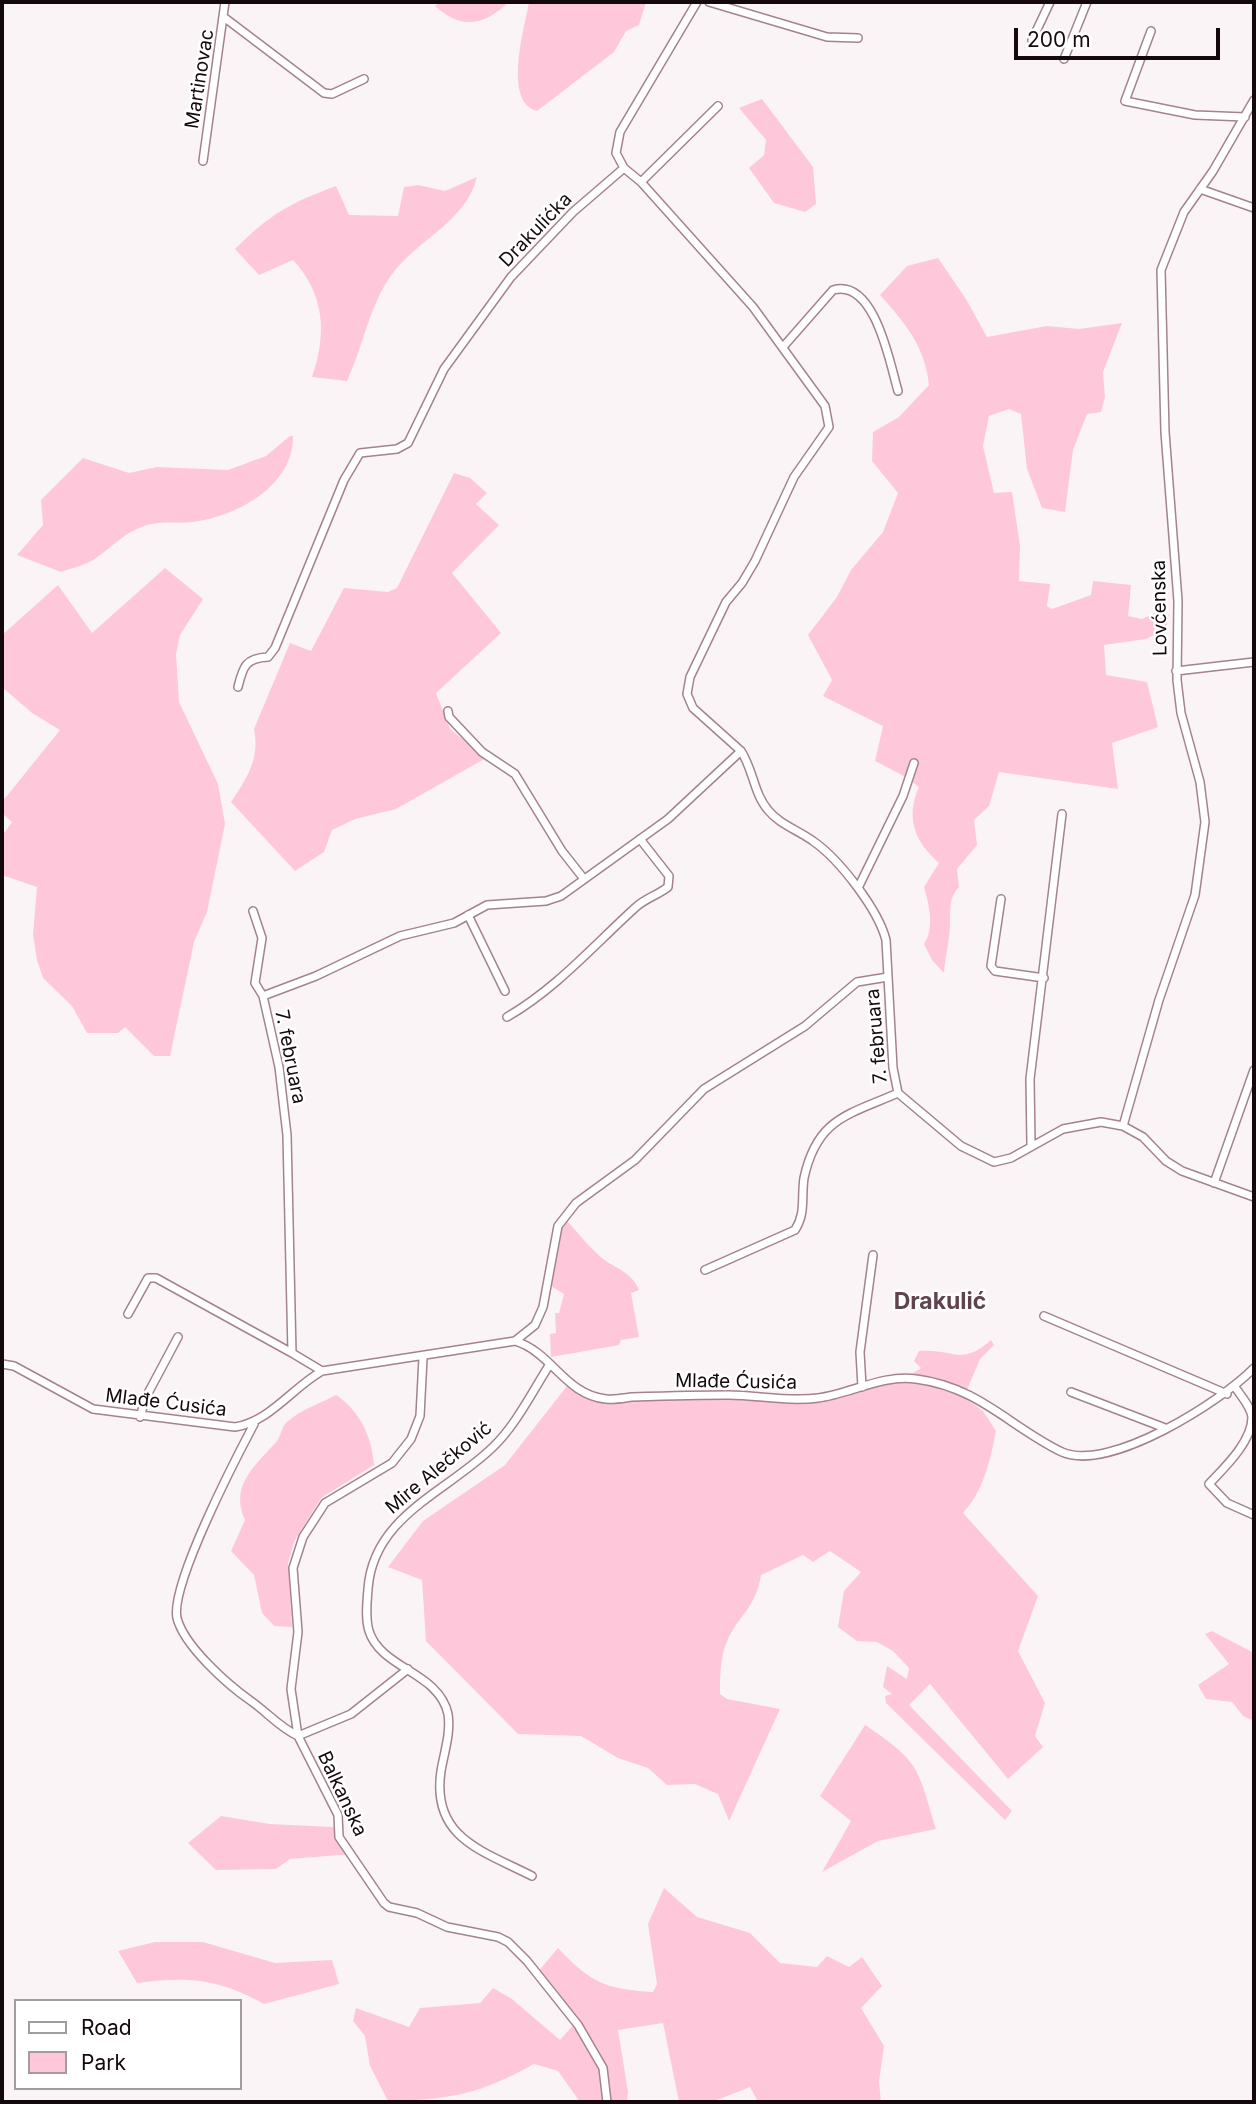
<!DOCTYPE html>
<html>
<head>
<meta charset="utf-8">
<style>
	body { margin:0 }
	#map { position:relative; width:1256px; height:2104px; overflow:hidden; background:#fbf4f6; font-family:Inter,sans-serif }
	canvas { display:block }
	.frame { position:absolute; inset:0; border:4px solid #14080c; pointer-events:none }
	.legend { position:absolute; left:14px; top:1999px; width:228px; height:91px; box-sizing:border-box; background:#fff; border:2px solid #a19c9e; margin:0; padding:9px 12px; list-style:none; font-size:21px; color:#14080c }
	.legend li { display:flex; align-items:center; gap:14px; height:35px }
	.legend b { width:35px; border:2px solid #a19c9e }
	.scale { position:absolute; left:1014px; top:28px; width:206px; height:32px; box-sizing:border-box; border:4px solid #14080c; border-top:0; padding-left:9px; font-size:21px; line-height:24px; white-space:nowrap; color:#14080c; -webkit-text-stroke:5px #fff; paint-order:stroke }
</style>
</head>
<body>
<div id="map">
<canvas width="1256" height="2104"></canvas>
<div class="frame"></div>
<ul class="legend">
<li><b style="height:9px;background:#fff"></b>Road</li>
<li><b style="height:19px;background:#ffc8da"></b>Park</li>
</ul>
<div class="scale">200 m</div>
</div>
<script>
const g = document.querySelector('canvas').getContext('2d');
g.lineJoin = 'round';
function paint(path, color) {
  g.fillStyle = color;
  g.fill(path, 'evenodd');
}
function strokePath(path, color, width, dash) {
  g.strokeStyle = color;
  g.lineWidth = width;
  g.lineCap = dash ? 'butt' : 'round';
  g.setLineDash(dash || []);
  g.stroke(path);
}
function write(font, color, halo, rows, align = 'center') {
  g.font = font + ' Inter,sans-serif';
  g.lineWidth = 5;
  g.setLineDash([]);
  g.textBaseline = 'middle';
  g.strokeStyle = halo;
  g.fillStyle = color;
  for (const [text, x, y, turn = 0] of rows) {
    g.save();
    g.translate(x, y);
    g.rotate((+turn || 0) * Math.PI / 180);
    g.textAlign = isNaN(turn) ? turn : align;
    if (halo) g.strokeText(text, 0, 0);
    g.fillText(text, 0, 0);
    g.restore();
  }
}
const green = new Path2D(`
	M 440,2 L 509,2 C 483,26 462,30 435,6 Z
	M 529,2 L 646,2 L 639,25 L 626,31 L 614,52 L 537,111 C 502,102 525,26 529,2 Z
	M 762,99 L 813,167 L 816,204 L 805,212 L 774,203 L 749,168 L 764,155 L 766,140 L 739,108 Z
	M 477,177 C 465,224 416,239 390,277 C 369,307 363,347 347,381 L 312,377 C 327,334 325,295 293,260 L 259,275 L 235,249 C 270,214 290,203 336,186 L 349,215 L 398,216 L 404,187 L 418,185 L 445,191 Z
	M 938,258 L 966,299 L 987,337 L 1047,326 L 1079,329 L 1122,323 L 1103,372 L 1105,397 L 1101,412 L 1087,414 L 1073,450 L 1065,512 L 1042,508 L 1027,469 L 1021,414 L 1009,409 L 989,416 L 983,446 L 994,493 L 1012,492 L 1020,546 L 1019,581 L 1050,584 L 1047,606 L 1052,609 L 1091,595 L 1093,581 L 1131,585 L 1128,616 L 1142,619 L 1159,611 L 1169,615 L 1166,629 L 1146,639 L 1104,645 L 1106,675 L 1147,682 L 1158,727 L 1112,743 L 1118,789 L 999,772 L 989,806 L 974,820 L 977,845 L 957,869 L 959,887 C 948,900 951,907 950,923 C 950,939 945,957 944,973 L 932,960 L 924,944 C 935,928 929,905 924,887 L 939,863 C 915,842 905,818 919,787 L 904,776 L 875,761 L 883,726 L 823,696 L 832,680 L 808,635 L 837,597 L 851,570 L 883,532 L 898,493 L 872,461 L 873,432 L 899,417 L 929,385 C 925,346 905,323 880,295 L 907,266 Z
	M 290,436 L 293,436 C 294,486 236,517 192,522 C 176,524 160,520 144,526 C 124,533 113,546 96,558 C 87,565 72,568 61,572 L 17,555 L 43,525 L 41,500 L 83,458 L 129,473 L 157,467 L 228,470 L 266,456 Z
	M 454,473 L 470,478 L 487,493 L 476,504 L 499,525 L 452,573 L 501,633 L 436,693 L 450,729 L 486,758 L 396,809 L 355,819 L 332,830 L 324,852 L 295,871 L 231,802 C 247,778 260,759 254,729 L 290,643 L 311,651 L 344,588 L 388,592 L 397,588 Z
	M 165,568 L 203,599 L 180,635 L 176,654 L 179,702 L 218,784 L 225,824 L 207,912 L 194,942 L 170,1056 L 154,1056 L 125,1027 L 118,1033 L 87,1033 L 72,1006 L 43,978 L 37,960 L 33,935 L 37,887 L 2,875 L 2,836 L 12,822 L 2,813 L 2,802 L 60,730 L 32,713 L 2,687 L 2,635 L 58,585 L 92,633 Z
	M 568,1222 C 579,1234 590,1248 602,1258 C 616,1269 632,1272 639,1290 L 631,1293 L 639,1337 L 621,1340 L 619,1345 L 551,1357 L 550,1334 L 556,1333 L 555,1313 L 559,1313 L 564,1294 L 551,1286 L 563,1224 Z
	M 991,1340 L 994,1345 L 980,1359 L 964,1397 L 983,1411 L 996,1431 C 990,1461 984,1490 963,1513 L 1038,1596 L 1018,1651 L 1045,1703 L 1035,1736 L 1043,1747 L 1008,1779 L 930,1684 L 909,1705 L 1012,1811 L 1005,1820 L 886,1703 L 885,1696 L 892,1694 L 883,1687 L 887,1666 L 907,1679 L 909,1668 L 893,1651 L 877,1642 L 857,1641 L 838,1627 L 844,1591 L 861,1572 L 830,1551 L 813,1562 L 803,1555 L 761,1575 C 756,1607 740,1614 728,1639 C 720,1656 720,1675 720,1694 L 727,1699 L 780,1709 L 729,1821 L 718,1794 L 695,1784 L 667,1785 L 648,1768 L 618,1758 L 581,1736 L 518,1734 L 426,1641 L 422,1580 L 388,1567 L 423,1521 L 505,1465 L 567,1386 L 600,1396 C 673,1396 866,1409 921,1368 L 914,1361 L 919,1351 C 954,1348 961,1367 991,1340 Z
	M 336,1395 C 360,1411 372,1437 374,1465 L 321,1498 L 294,1542 L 288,1563 L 292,1627 L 274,1626 L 262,1613 L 254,1575 L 231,1551 L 245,1520 C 229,1485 256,1465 277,1441 C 281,1435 282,1426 287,1422 C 300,1410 321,1403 336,1395 Z
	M 1212,1631 L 1254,1653 L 1254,1721 L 1243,1716 L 1232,1702 L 1206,1699 L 1198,1685 L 1229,1664 L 1205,1634 Z
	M 865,1725 C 920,1762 917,1766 936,1829 L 878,1841 L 822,1872 L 851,1821 L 820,1796 Z
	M 221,1816 L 270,1824 L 333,1827 L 352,1854 L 290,1859 L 276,1869 L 216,1870 L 188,1843 Z
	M 664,1888 L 697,1917 L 750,1933 L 780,1963 L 817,1967 L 827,1956 L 849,1967 L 862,1957 L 882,1986 L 861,2008 L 884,2046 L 879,2082 L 881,2102 L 758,2102 L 750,2087 L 712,2102 L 679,2102 L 663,2023 L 618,2030 L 628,2092 L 627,2102 L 580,2102 L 558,2071 L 534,2064 C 480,2094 449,2100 388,2101 L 370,2066 L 365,2036 L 353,2021 L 356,2008 L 409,2027 L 420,2008 L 480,2003 L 493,1988 L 512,1999 L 560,2040 L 575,2023 L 537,1973 L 558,1948 C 591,1983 605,1989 653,1992 L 657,1984 L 648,1924 Z
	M 155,1942 L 203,1942 L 275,1963 L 332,1960 L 339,1984 L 264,2004 C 219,1979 188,1976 137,1983 L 118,1951 Z`);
const minor = new Path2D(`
	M 709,2 L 827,37 L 858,38
	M 225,18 L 324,93 L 332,94 L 364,79
	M 1151,31 L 1125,101 L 1195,115 L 1245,117
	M 1032,40 L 1050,2
	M 1064,59 L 1087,2
	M 203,161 L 225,2
	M 624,168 L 641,182 L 753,307 L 825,406 L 829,427 L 794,477 L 755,561 L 742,583 L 726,602 L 690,677 L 687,694 L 693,708 L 741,751
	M 641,182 L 718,106
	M 1200,189 L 1254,208
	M 783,347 L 833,290 C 875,278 890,364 898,391
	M 1176,671 L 1254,662
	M 238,687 C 243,666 246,658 268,657 L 275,648 L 344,480 L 360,453 L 397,449 L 408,443 L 444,369 L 511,277 L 573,212 L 624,168 L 616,153 L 620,132 L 697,2
	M 448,711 L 449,717 L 482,752 L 515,774 L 562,851 L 584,879
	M 858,888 L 903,796 L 914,763
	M 1001,899 L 991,966 L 995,971 L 1044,978
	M 253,911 L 262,938 L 255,983 L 263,996
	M 468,915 L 505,991
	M 507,1017 C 557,988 594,945 636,907 C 646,898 658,895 668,887 L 669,876 L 640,839
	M 1123,1126 L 1159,1000 L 1195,895 L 1205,822 L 1200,782 L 1181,713 L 1177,680 L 1178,601 L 1165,432 L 1161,270 L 1184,212 L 1213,171 L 1254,100
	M 1031,1144 L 1030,1079 L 1062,814
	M 1214,1183 L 1254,1070
	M 705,1270 L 795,1230 C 806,1213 801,1198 804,1178 C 817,1118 848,1115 898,1093
	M 128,1314 L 148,1278 L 156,1278 L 292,1353
	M 1044,1316 L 1227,1394
	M 515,1341 L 535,1325 L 543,1307 L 558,1226 L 576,1203 L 635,1160 L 704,1089 L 805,1026 L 857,982 L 888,977
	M 423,1358 L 420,1416 L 411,1439 L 392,1463 L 325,1503 L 303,1537 L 293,1568 L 298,1632 L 291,1689 L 298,1736 L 338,1815 L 339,1837 L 384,1903 L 389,1907 L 417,1913 L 447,1927 L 498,1937 L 508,1942 L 527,1961 L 578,2025 L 603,2068 L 607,2102
	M 2,1364 L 14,1366 L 93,1409 L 235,1427 C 269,1422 292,1388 322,1371 L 515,1341 C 552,1352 565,1395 606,1399 C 615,1400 624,1398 632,1397 C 664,1396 696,1395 728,1395 C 758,1395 787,1402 818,1398 C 850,1394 883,1374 916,1379 C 979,1387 1010,1427 1062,1452 C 1109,1473 1222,1401 1254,1368
	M 322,1371 L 292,1353 L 287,1135 L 279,1067 L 263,996 L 316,976 L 400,936 L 454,923 L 487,905 L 546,901 L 561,896 L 668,819 L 741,751 C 753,769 754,794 768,810 C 779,824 798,830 813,841 C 839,859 878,909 886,940 L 893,1068 L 898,1093 L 961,1146 L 994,1162 L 1011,1158 L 1063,1129 L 1101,1122 L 1123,1126 L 1143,1137 L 1166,1161 L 1182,1171 L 1254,1197
	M 862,1387 L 860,1352 L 873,1255
	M 1235,1387 C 1241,1396 1251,1407 1252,1417 C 1252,1442 1224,1468 1209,1484 L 1227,1503 L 1254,1515
	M 1071,1392 L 1165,1428
	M 140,1417 L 146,1397 L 178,1337
	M 254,1424 C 236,1458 170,1585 177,1618 C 184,1646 228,1685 251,1701 C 268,1713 279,1727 298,1736
	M 298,1736 L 351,1714 L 408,1669
	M 532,1876 C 483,1851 431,1838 441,1771 C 444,1753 451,1733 448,1714 C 439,1672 381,1669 369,1631 C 365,1618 367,1603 368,1589 C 373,1516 447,1492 493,1447 C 516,1425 532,1392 550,1364`);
const streetNames = [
	["Martinovac",200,79,-81],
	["Drakulićka",536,230,-46],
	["Lovćenska",1160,608,-91],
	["7. februara",877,1036,-95],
	["7. februara",290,1057,79],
	["Mlađe Ćusića",736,1382,1],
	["Mlađe Ćusića",166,1403,7],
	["Mire Alečković",439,1468,-40],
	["Balkanska",342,1794,65]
];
const quarterNames = [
	["Drakulić",940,1302]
];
paint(green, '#ffc8da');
strokePath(minor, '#a3838d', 10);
strokePath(minor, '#fff', 7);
write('19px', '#14080c', '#fff', streetNames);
write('bold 23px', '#60434d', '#fff', quarterNames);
</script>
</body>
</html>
